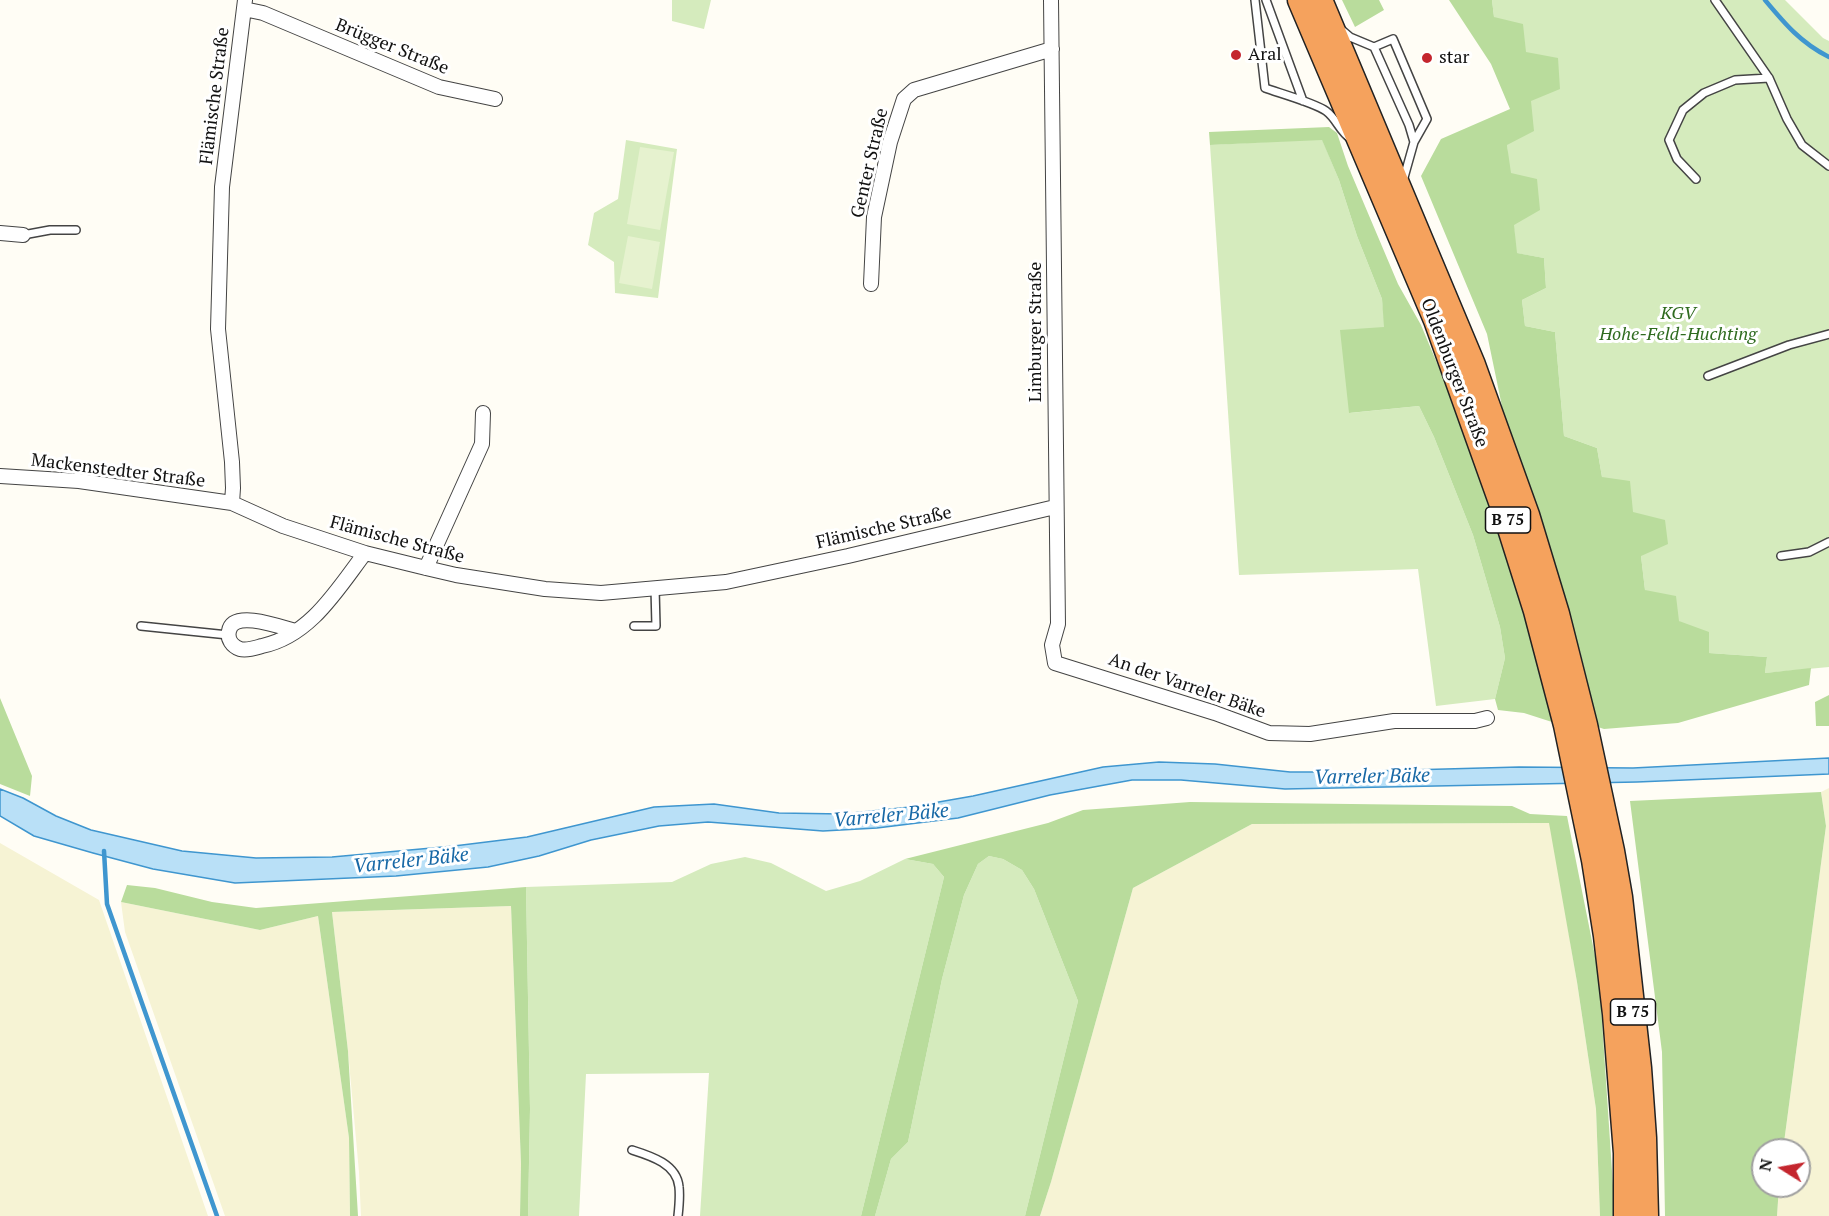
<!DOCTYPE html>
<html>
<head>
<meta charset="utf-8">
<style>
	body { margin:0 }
	#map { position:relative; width:1829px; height:1216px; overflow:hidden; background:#fffdf5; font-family:"PT Serif",serif }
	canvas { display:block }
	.north { position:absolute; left:1751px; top:1138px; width:60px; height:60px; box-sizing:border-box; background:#fff; border:2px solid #a0a0a0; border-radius:50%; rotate:281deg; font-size:16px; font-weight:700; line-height:24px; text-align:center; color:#111 }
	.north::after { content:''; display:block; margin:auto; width:21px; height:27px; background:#c4262e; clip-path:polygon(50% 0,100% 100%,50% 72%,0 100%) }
</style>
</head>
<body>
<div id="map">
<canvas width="1829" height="1216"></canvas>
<div class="north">N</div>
</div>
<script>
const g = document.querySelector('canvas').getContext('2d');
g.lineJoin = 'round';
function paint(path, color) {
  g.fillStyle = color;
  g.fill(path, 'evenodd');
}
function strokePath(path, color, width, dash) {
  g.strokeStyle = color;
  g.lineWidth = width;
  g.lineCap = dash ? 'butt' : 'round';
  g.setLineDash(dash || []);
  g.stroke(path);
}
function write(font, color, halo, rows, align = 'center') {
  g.font = font + ' "PT Serif",serif';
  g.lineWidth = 6;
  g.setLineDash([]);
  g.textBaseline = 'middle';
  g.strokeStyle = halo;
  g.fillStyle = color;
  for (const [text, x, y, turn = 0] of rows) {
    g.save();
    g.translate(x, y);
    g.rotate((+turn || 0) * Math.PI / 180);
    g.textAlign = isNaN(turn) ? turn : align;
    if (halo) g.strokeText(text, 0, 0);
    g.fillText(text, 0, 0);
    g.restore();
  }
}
const farmland = new Path2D(`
	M 1829,788 L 1829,1216 L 1777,1216 L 1779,1186 L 1799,1186 L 1799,1150 L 1783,1150 L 1826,826 L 1821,792 Z
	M 1550,823 L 1577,982 L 1596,1109 L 1600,1216 L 1040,1216 L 1051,1182 L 1133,888 L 1252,824 Z
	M 0,843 L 99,900 L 208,1216 L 0,1216 Z
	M 121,902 L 260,930 L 318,916 L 349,1138 L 350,1216 L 225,1216 L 125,932 Z
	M 511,906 L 521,1164 L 520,1216 L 361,1216 L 359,1172 L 348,1051 L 332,912 Z`);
const green = new Path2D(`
	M 672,0 L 711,0 L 704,29 L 672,21 Z
	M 1492,0 L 1785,0 L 1823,38 L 1829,41 L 1829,667 L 1765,673 L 1767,657 L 1709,653 L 1679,621 L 1645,590 L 1641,556 L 1632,512 L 1602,477 L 1597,448 L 1564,436 L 1555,332 L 1525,326 L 1522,300 L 1546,288 L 1544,258 L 1516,253 L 1507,145 L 1525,52 L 1494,17 Z
	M 1322,139 L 1339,180 L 1357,236 L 1382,299 L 1385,327 L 1350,413 L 1419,406 L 1434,437 L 1473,535 L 1500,627 L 1505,658 L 1495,699 L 1436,706 L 1418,569 L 1239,575 L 1210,145 Z
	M 626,140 L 677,149 L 658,298 L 615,293 L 614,262 L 588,245 L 594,213 L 618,199 Z
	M 989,856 L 1003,859 L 1022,870 L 1034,889 L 1078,1001 L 1025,1216 L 875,1216 L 891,1159 L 908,1142 L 942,979 L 964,895 L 978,864 Z
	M 745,857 L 771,863 L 826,891 L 860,881 L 905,859 L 933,864 L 944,877 L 861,1216 L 700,1216 L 709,1073 L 586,1074 L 579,1216 L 528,1216 L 530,1109 L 526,887 L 672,882 L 711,864 Z`);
const forest = new Path2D(`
	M 1342,0 L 1379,0 L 1384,10 L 1355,27 Z
	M 1449,0 L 1492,0 L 1494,17 L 1523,24 L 1526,52 L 1558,58 L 1560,89 L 1531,101 L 1534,131 L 1507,145 L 1511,173 L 1537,179 L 1540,210 L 1514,225 L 1517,253 L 1544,258 L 1546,288 L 1522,300 L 1525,326 L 1555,332 L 1564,436 L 1597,448 L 1602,477 L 1630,481 L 1633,512 L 1665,520 L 1668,544 L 1641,556 L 1645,590 L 1676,596 L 1679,621 L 1709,632 L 1709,653 L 1767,657 L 1765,673 L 1811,668 L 1809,685 L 1678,723 L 1604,729 L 1598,727 L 1580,651 L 1504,416 L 1487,334 L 1421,176 L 1441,139 L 1510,109 L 1491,64 Z
	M 1329,127 L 1337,133 L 1348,166 L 1398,284 L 1421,325 L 1455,406 L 1494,511 L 1534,642 L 1552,722 L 1524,713 L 1498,710 L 1495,699 L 1505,658 L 1500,627 L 1473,535 L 1434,437 L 1419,406 L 1349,413 L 1340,330 L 1384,327 L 1382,299 L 1357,236 L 1339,180 L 1322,140 L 1210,145 L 1209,132 Z
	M 1829,695 L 1829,726 L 1816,726 L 1815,702 Z
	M 0,698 L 32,776 L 30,796 L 0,784 Z
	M 1821,792 L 1826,826 L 1783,1150 L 1763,1150 L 1763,1186 L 1779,1186 L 1777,1216 L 1665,1216 L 1662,1052 L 1630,801 Z
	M 1190,802 L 1512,806 L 1530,814 L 1567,816 L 1599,976 L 1615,1216 L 1600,1216 L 1596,1109 L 1577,982 L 1549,823 L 1252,824 L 1133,888 L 1051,1182 L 1040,1216 L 1025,1216 L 1078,1001 L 1034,889 L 1022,870 L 1003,859 L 989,856 L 978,864 L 964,895 L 942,979 L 908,1142 L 891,1159 L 875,1216 L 861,1216 L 944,877 L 933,864 L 905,859 L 1048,823 L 1083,810 Z
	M 127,885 L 155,888 L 212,902 L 256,908 L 526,887 L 530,1109 L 528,1216 L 520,1216 L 521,1164 L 511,906 L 332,912 L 348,1051 L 358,1216 L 350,1216 L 349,1138 L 318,916 L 260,930 L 121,902 Z`);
const pitch = new Path2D(`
	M 640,147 L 674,152 L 660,230 L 627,224 Z
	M 628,236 L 660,242 L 652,289 L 619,283 Z`);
const water = new Path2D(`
	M 1829,758 L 1829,774 L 1637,782 L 1285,789 L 1181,780 L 1132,780 L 1050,795 L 958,818 L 877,828 L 823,831 L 708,822 L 659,826 L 591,840 L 539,856 L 488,867 L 396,876 L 235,883 L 153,869 L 93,853 L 34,836 L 0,816 L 0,789 L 23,798 L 56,816 L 91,830 L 182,851 L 256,858 L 332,857 L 454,846 L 527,837 L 654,807 L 714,804 L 779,813 L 843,814 L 910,807 L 973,796 L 1103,767 L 1159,762 L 1215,764 L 1290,772 L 1335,772 L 1519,767 L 1633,768 Z`);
const stream = new Path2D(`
	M 1765,0 C 1785,24 1801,43 1829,57
	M 104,851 L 107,904 L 217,1216`);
const lane = new Path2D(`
	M 1255,0 L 1265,88 C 1279,93 1315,103 1326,111 C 1337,119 1339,131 1351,139
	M 1266,0 L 1303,101
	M 1715,0 L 1769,78 L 1787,119 L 1802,145 L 1829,166
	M 1343,31 L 1350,37 L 1374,47 L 1393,39 L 1427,119 L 1414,142 L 1403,181
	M 1374,47 L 1409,125 L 1414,142
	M 1696,179 L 1677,159 L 1669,140 L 1683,110 L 1704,93 L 1735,80 L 1769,78
	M 23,235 L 50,230 L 76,230
	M 1708,376 L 1789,345 L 1829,334
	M 1781,556 L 1809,552 L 1829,542
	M 141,626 L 228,635
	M 634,626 L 656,626 L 655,588
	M 632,1150 C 651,1156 677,1164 679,1187 C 680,1196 679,1207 678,1216`);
const street = new Path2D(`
	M 245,0 L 222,187 L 218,329 L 232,462 L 233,488 L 232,503 L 283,526 L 365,553 L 426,568 L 456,575 L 545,589 L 601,593 L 726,582 L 848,556 L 1055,507
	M 1051,0 L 1058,624 L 1052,645 L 1055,663 L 1215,713 L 1269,733 L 1310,734 L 1394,721 L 1475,721 L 1487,718
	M 244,9 L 263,13 L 439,87 L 495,99
	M 0,233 L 23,235
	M 871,284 L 874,217 L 890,142 L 904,99 L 914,90 L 1052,49
	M 0,476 L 79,481 L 232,503
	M 426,568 L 482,444 L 483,413
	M 295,631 C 281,627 233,609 229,631 C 227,639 232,646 240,649 C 247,651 255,648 262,646 C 310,636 337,590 365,553`);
const highway = new Path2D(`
	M 1300,0 L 1436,320 L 1506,516 L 1536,611 L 1566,725 L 1594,860 L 1606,936 L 1615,1014 L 1626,1153 L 1626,1216
	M 1320,0 L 1473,365 L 1527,515 L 1557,614 L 1585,725 L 1612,851 L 1620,897 L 1639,1068 L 1644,1138 L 1646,1216`);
const markers = [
	[1236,55,6,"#c4262e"],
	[1427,58,6,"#c4262e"]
];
const shields = [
	[1508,520,45],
	[1633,1012,45]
];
const shieldNames = [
	["B 75",1508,520],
	["B 75",1633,1012]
];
const streetNames = [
	["Brügger Straße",392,47,22],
	["Flämische Straße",215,96,-83],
	["Genter Straße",870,163,-77],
	["Limburger Straße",1036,332,-90],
	["Oldenburger Straße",1454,373,69],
	["Mackenstedter Straße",118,471,7],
	["Flämische Straße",884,528,-13],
	["Flämische Straße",397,540,15],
	["An der Varreler Bäke",1187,686,19]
];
const poiNames = [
	["Aral",1248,55],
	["star",1439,58]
];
const parkNames = [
	["KGV",1678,314],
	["Hohe-Feld-Huchting",1678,335]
];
const waterNames = [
	["Varreler Bäke",1372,777,-1],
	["Varreler Bäke",891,816,-5],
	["Varreler Bäke",411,861,-6]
];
paint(farmland, '#f6f3d4');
paint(green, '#d5ebbd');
paint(forest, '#b9dc9c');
paint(pitch, '#e6f2cf');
paint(water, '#b9e0f7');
strokePath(water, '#3f96cf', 1.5);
strokePath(stream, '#3f96cf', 4.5);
strokePath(lane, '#444', 10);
strokePath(street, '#444', 16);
strokePath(highway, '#222', 27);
strokePath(lane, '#fff', 7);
strokePath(street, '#fff', 14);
strokePath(highway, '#f5a25d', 24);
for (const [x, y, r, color] of markers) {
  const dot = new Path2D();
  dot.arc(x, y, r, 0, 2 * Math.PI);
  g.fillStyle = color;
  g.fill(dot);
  strokePath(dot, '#fff', 2);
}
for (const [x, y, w] of shields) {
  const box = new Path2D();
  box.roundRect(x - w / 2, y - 13, w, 26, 4.5);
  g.fillStyle = '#fff';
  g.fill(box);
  strokePath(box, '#111', 1.5);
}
write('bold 16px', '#111', null, shieldNames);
write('18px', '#111', '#fff', streetNames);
write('18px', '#111', '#fff', poiNames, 'left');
write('italic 18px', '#2f6b1f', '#fff', parkNames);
write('italic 20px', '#1768a6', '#fff', waterNames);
</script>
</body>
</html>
